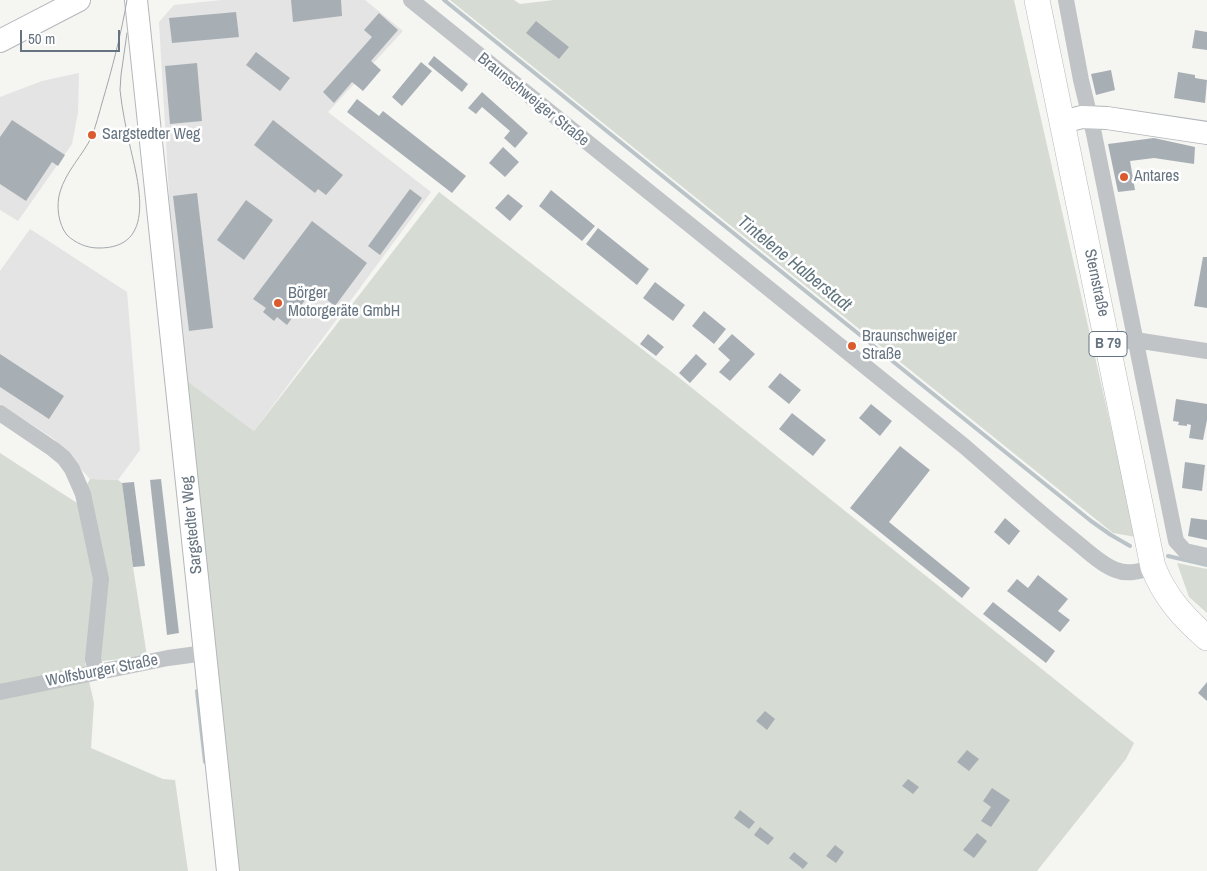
<!DOCTYPE html>
<html>
<head>
<meta charset="utf-8">
<style>
	body { margin:0 }
	#map { position:relative; width:1207px; height:871px; overflow:hidden; background:#f5f5f2; font-family:"Archivo Narrow",sans-serif }
	canvas { display:block }
	.scale { position:absolute; left:20px; top:30px; width:100px; height:22px; box-sizing:border-box; border:2px solid #667481; border-top:0; padding-left:6px; font-size:15px; line-height:18px; white-space:nowrap; color:#667481; -webkit-text-stroke:4px #fff; paint-order:stroke }
</style>
</head>
<body>
<div id="map">
<canvas width="1207" height="871"></canvas>
<div class="scale">50 m</div>
</div>
<script>
const g = document.querySelector('canvas').getContext('2d');
g.lineJoin = 'round';
function paint(path, color) {
  g.fillStyle = color;
  g.fill(path, 'evenodd');
}
function strokePath(path, color, width, dash) {
  g.strokeStyle = color;
  g.lineWidth = width;
  g.lineCap = dash ? 'butt' : 'round';
  g.setLineDash(dash || []);
  g.stroke(path);
}
function write(font, color, halo, rows, align = 'center') {
  g.font = font + ' "Archivo Narrow",sans-serif';
  g.lineWidth = 5;
  g.setLineDash([]);
  g.textBaseline = 'middle';
  g.strokeStyle = halo;
  g.fillStyle = color;
  for (const [text, x, y, turn = 0] of rows) {
    g.save();
    g.translate(x, y);
    g.rotate((+turn || 0) * Math.PI / 180);
    g.textAlign = isNaN(turn) ? turn : align;
    if (halo) g.strokeText(text, 0, 0);
    g.fillText(text, 0, 0);
    g.restore();
  }
}
const built = new Path2D(`
	M 222,0 L 365,0 L 403,31 L 328,112 L 431,192 L 254,431 L 186,380 L 174,280 L 159,22 L 174,5 Z
	M 79,73 L 78,112 L 72,144 L 18,221 L 0,210 L 0,97 L 42,81 Z
	M 30,229 L 127,292 L 140,450 L 118,480 L 90,479 L 54,439 L 0,404 L 0,271 Z`);
const green = new Path2D(`
	M 450,0 L 514,0 L 520,4 L 554,0 L 1014,0 L 1136,537 L 1113,533 Z
	M 439,192 L 682,380 L 1134,743 L 1126,759 L 1037,871 L 239,871 L 186,380 L 254,431 Z
	M 0,453 L 77,503 L 90,479 L 118,480 L 122,483 L 133,567 L 147,656 L 85,663 L 94,703 L 91,748 L 163,779 L 175,780 L 188,871 L 0,871 Z
	M 1177,563 L 1207,569 L 1207,613 L 1189,597 Z`);
const stream = new Path2D(`
	M 444,0 L 1091,521 L 1111,535 L 1130,546
	M 1168,556 L 1207,565
	M 197,691 L 205,762`);
const building = new Path2D(`
	M 291,0 L 341,0 L 342,16 L 293,22 Z
	M 236,12 L 239,37 L 172,43 L 169,18 Z
	M 379,13 L 398,30 L 371,61 L 381,70 L 363,91 L 352,82 L 334,103 L 323,92 L 372,37 L 364,30 Z
	M 536,21 L 569,47 L 559,59 L 526,33 Z
	M 1195,30 L 1207,32 L 1207,50 L 1192,48 Z
	M 256,52 L 290,78 L 280,91 L 246,65 Z
	M 434,56 L 468,84 L 462,92 L 428,64 Z
	M 421,62 L 432,71 L 402,106 L 392,97 Z
	M 197,63 L 202,121 L 170,124 L 165,66 Z
	M 1111,70 L 1115,90 L 1096,95 L 1091,74 Z
	M 1178,72 L 1195,75 L 1195,78 L 1207,80 L 1205,103 L 1174,98 Z
	M 482,92 L 528,133 L 515,148 L 504,138 L 510,131 L 482,107 L 476,114 L 468,108 Z
	M 357,99 L 379,116 L 383,111 L 466,176 L 452,193 L 347,112 Z
	M 12,120 L 65,155 L 58,166 L 52,162 L 26,201 L 0,184 L 0,137 Z
	M 273,120 L 343,175 L 326,195 L 318,189 L 315,193 L 254,145 Z
	M 1154,138 L 1195,147 L 1194,164 L 1154,158 L 1130,161 L 1135,190 L 1118,192 L 1108,144 Z
	M 503,147 L 519,162 L 505,177 L 489,163 Z
	M 410,189 L 422,198 L 380,255 L 368,246 Z
	M 551,190 L 595,226 L 582,241 L 539,206 Z
	M 197,193 L 213,328 L 189,331 L 173,196 Z
	M 508,194 L 523,206 L 510,221 L 495,208 Z
	M 246,200 L 273,220 L 244,260 L 217,240 Z
	M 312,221 L 367,263 L 335,306 L 313,289 L 287,325 L 277,317 L 274,321 L 263,312 L 266,308 L 253,299 Z
	M 598,228 L 649,269 L 637,285 L 586,244 Z
	M 1203,257 L 1207,257 L 1207,308 L 1194,306 Z
	M 655,282 L 685,305 L 673,321 L 643,298 Z
	M 704,311 L 726,329 L 714,344 L 692,326 Z
	M 648,334 L 664,347 L 656,356 L 640,344 Z
	M 732,334 L 755,354 L 730,381 L 719,372 L 730,360 L 718,349 Z
	M 0,354 L 64,396 L 49,419 L 0,387 Z
	M 696,354 L 707,364 L 690,383 L 679,373 Z
	M 780,373 L 801,390 L 789,404 L 768,387 Z
	M 1176,399 L 1207,404 L 1207,420 L 1203,440 L 1189,438 L 1191,425 L 1187,424 L 1187,426 L 1178,425 L 1179,422 L 1173,421 Z
	M 871,404 L 892,421 L 880,436 L 859,418 Z
	M 792,413 L 826,440 L 813,456 L 779,429 Z
	M 900,446 L 930,470 L 889,522 L 970,588 L 962,598 L 850,508 Z
	M 1185,462 L 1205,465 L 1202,491 L 1182,488 Z
	M 161,479 L 179,633 L 167,635 L 150,480 Z
	M 134,482 L 145,566 L 133,567 L 122,483 Z
	M 1005,518 L 1020,531 L 1009,545 L 994,532 Z
	M 1191,518 L 1207,520 L 1207,540 L 1188,536 Z
	M 1038,575 L 1068,599 L 1058,611 L 1070,620 L 1060,632 L 1007,591 L 1017,579 L 1028,588 Z
	M 993,602 L 1055,651 L 1046,663 L 983,614 Z
	M 1207,682 L 1207,701 L 1198,693 Z
	M 765,711 L 775,719 L 767,730 L 756,721 Z
	M 967,750 L 979,759 L 969,771 L 957,762 Z
	M 908,779 L 919,787 L 913,794 L 902,786 Z
	M 992,788 L 1010,800 L 991,827 L 981,821 L 991,807 L 983,801 Z
	M 740,810 L 755,822 L 749,829 L 734,818 Z
	M 760,827 L 774,838 L 768,845 L 754,835 Z
	M 977,833 L 987,841 L 974,858 L 963,850 Z
	M 835,845 L 844,852 L 836,863 L 826,856 Z
	M 794,852 L 808,863 L 803,869 L 789,858 Z`);
const street = new Path2D(`
	M 411,0 L 964,446 C 1001,478 1037,511 1075,541 C 1086,550 1103,566 1116,570 C 1128,575 1141,571 1153,567
	M 1066,0 L 1081,80 L 1094,134 L 1176,541 L 1185,551 L 1207,556
	M 1108,343 L 1135,340 L 1207,351
	M 0,413 L 53,449 L 64,458 L 72,469 L 83,494 L 101,579 L 93,659 L 96,672
	M 0,692 L 168,658 L 205,653`);
const secondary = new Path2D(`
	M 136,0 L 228,871
	M 0,41 L 79,0
	M 1062,122 L 1082,117 L 1107,118 L 1207,133`);
const primary = new Path2D(`
	M 1037,0 L 1153,567 C 1165,597 1183,617 1207,638`);
const tram = new Path2D(`
	M 127,0 C 121,35 112,69 102,103 C 99,114 96,125 92,136 C 83,155 66,171 60,192 C 56,205 58,224 67,235 C 75,243 87,248 98,248 C 158,249 138,182 130,146 C 126,128 122,109 120,90 L 121,75 L 127,33`);
const markers = [
	[92,135,5,"#d95b2e"],
	[1124,177,5,"#d95b2e"],
	[278,303,5,"#d95b2e"],
	[852,346,5,"#d95b2e"]
];
const shields = [
	[1108,344,38]
];
const shieldNames = [
	["B 79",1108,344]
];
const streetNames = [
	["Braunschweiger Straße",533,100,39],
	["Sternstraße",1096,283,78],
	["Sargstedter Weg",192,525,-96],
	["Wolfsburger Straße",102,671,-11]
];
const poiNames = [
	["Sargstedter Weg",102,135],
	["Antares",1134,177],
	["Börger",288,294],
	["Motorgeräte GmbH",288,312],
	["Braunschweiger",862,337],
	["Straße",862,355]
];
const waterNames = [
	["Tintelene Halberstadt",794,264,39]
];
paint(built, '#e3e4e3');
paint(green, '#d6dcd3');
strokePath(stream, '#bac4c8', 4);
paint(building, '#a8afb4');
strokePath(secondary, '#b3b7bb', 24);
strokePath(primary, '#b4b7bb', 26);
strokePath(street, '#c0c4c7', 16);
strokePath(secondary, '#fff', 22);
strokePath(primary, '#fff', 25);
strokePath(tram, '#a2a7ac', 1);
for (const [x, y, r, color] of markers) {
  const dot = new Path2D();
  dot.arc(x, y, r, 0, 2 * Math.PI);
  g.fillStyle = color;
  g.fill(dot);
  strokePath(dot, '#fff', 2);
}
for (const [x, y, w] of shields) {
  const box = new Path2D();
  box.roundRect(x - w / 2, y - 12.5, w, 25, 4);
  g.fillStyle = '#fff';
  g.fill(box);
  strokePath(box, '#667481', 1);
}
write('bold 15px', '#667481', null, shieldNames);
write('16px', '#667481', '#fff', streetNames);
write('16px', '#667481', '#fff', poiNames, 'left');
write('italic 18px', '#61757e', '#fff', waterNames);
</script>
</body>
</html>
